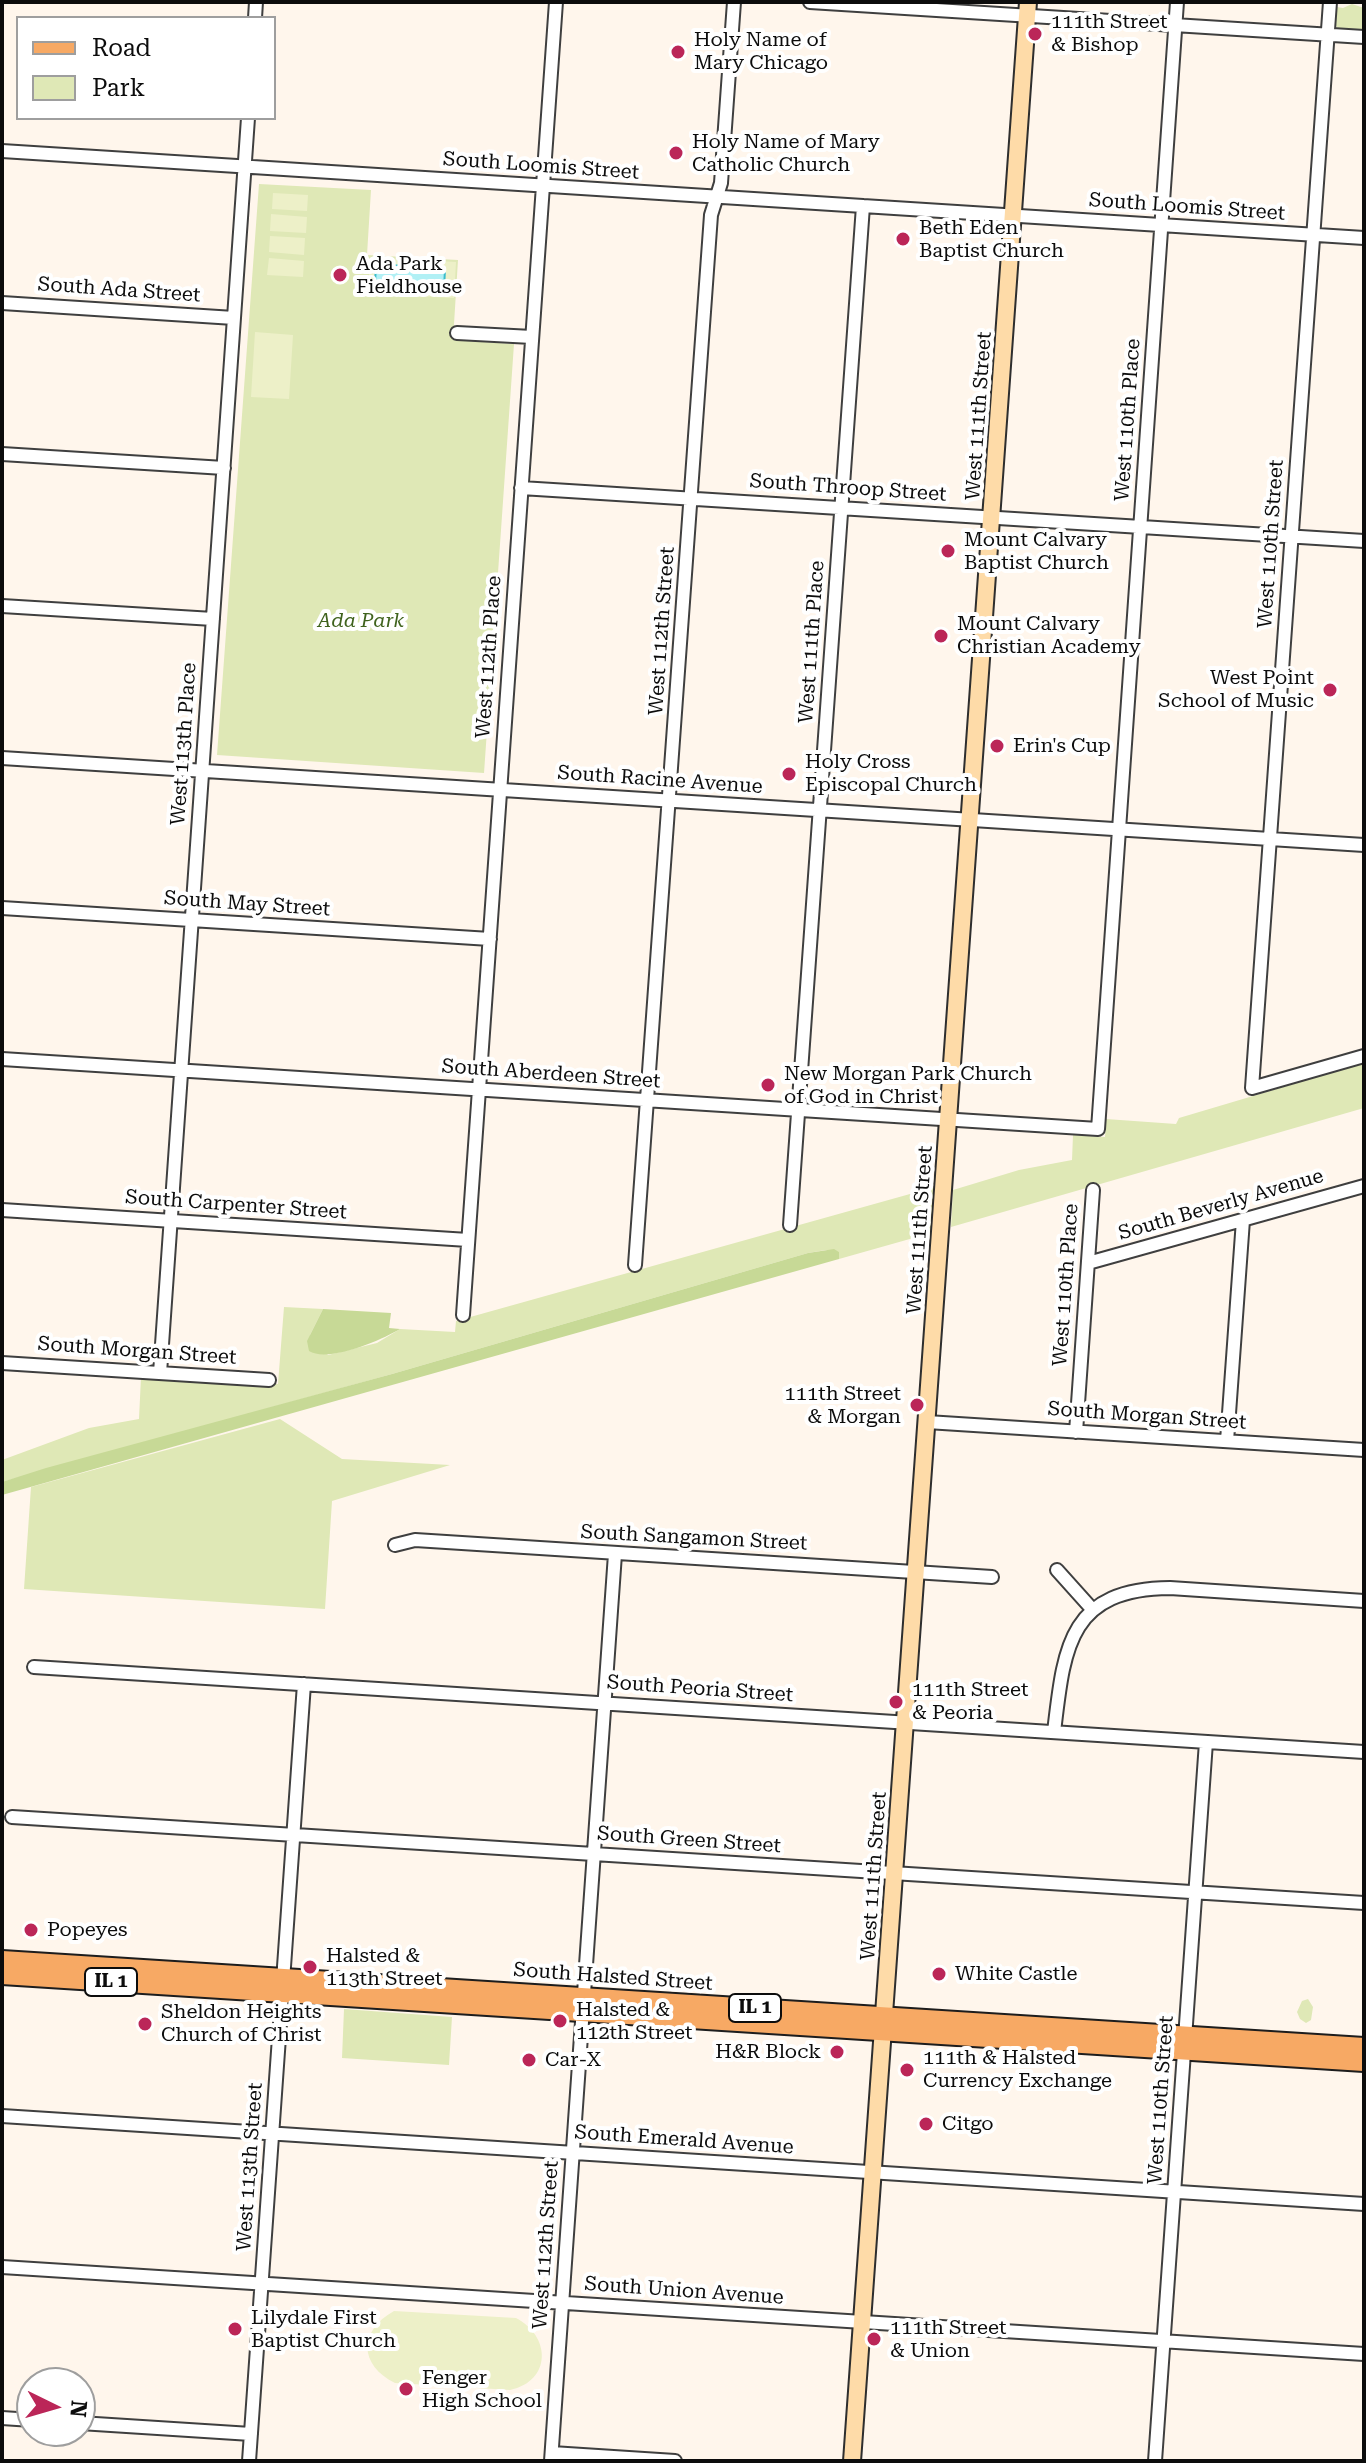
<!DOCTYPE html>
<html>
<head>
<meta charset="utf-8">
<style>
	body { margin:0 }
	#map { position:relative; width:1366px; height:2463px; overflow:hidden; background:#fff6ec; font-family:"Roboto Serif",serif }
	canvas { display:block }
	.frame { position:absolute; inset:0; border:4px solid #0c0c0c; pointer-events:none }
	.legend { position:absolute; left:16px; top:16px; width:260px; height:104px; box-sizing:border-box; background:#fff; border:2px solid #9e9e9e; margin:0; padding:10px 14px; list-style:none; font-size:24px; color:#0c0c0c }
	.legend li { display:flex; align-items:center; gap:16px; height:40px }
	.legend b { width:40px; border:2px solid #9e9e9e }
	.north { position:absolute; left:16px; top:2367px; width:80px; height:80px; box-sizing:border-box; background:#fff; border:2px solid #9e9e9e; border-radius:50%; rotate:95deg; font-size:22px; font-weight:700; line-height:32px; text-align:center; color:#0c0c0c }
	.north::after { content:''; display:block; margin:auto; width:28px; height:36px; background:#bb2658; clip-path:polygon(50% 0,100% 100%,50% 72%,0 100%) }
</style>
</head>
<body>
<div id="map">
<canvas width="1366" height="2463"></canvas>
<div class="frame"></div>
<ul class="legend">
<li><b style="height:10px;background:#f7a964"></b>Road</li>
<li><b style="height:22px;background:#dfe8b6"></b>Park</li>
</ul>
<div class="north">N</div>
</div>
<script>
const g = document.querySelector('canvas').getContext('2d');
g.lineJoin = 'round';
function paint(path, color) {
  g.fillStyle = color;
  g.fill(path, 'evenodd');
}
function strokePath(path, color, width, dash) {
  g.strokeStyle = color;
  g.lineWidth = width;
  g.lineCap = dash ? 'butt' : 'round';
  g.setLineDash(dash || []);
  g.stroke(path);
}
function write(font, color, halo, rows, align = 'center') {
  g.font = font + ' "Roboto Serif",serif';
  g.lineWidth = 8;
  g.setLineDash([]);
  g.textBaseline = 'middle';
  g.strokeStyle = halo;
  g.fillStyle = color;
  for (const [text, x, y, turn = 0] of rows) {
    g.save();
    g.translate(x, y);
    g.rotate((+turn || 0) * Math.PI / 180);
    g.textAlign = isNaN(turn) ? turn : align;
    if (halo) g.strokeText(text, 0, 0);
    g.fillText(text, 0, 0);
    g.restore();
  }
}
const green = new Path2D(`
	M 1352,4 L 1364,8 L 1364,31 L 1339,29 L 1336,26 L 1337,7 L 1343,8 Z
	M 259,184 L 371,190 L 367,255 L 458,260 L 453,340 L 514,344 L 484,773 L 217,755 Z
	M 1364,1063 L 1364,1108 L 951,1227 L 953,1190 L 1019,1170 L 1072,1160 L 1073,1135 L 1105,1137 L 1106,1119 L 1176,1124 L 1179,1118 Z
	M 935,1187 L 931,1233 L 839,1259 L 839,1252 L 826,1250 L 808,1253 L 392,1374 L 2,1482 L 2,1460 L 89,1428 L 139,1419 L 141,1377 L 278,1384 L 284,1307 L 323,1309 L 310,1335 L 328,1355 L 377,1343 L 400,1329 L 455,1332 L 456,1321 Z
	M 280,1419 L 342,1459 L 450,1465 L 332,1501 L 325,1609 L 24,1589 L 31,1487 Z
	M 1308,1999 L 1313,2007 L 1311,2020 L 1306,2023 L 1300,2019 L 1297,2012 L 1302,2001 Z
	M 344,2009 L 452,2017 L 449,2065 L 342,2058 Z`);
const forest = new Path2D(`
	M 834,1249 L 839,1252 L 839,1259 L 2,1495 L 2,1482 L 46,1468 L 392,1374 L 808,1253 Z
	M 323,1309 L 391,1313 L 389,1328 L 400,1329 C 382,1340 328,1363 309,1351 L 307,1341 Z`);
const pitch = new Path2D(`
	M 273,193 L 308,195 L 307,211 L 272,209 Z
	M 271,214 L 307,217 L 306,233 L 270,231 Z
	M 270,236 L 305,238 L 304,255 L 269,252 Z
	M 370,257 L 456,262 L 454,298 L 368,293 ZM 377,264 L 444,269 L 445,269 L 376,284 Z
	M 269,258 L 304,261 L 303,277 L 267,275 Z
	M 255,332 L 293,335 L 289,399 L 251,397 Z
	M 394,2311 L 516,2318 C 551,2336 552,2381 510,2390 L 395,2383 C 359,2365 358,2331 394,2311 Z`);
const water = new Path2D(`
	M 376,264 L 445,269 L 444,289 L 375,284 Z`);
const minor = new Path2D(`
	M 810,2 L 1364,37
	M 1330,2 L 1252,1088 L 1364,1056
	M 255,18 L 256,2
	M 2,151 L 1364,238
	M 2,303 L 234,318
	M 457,333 L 532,337
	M 2,454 L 224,468
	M 521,488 L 1364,541
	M 2,606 L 213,619
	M 2,758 L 1364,845
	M 2,908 L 490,939
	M 2,1059 L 1098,1129 L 1177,2
	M 2,1210 L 468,1240
	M 790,1225 L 863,206
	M 1088,1263 L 1364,1186
	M 635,1265 L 711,215 L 721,183 L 734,2
	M 463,1315 L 556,2
	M 2,1363 L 269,1380
	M 160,1373 L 248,118
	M 927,1422 L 1364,1450
	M 1076,1432 L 1093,1190
	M 1227,1441 L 1243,1220
	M 395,1545 L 415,1540 L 992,1577
	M 1057,1570 L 1092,1609
	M 34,1667 L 1364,1752
	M 1054,1732 C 1064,1648 1068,1589 1170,1588 L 1364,1601
	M 12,1817 L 1364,1903
	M 2,2116 L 1364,2204
	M 2,2267 L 1364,2354
	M 2,2418 L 32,2420
	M 80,2423 L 251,2434
	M 552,2453 L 675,2461
	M 249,2461 L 304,1684
	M 551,2461 L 615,1554
	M 1155,2461 L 1206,1742`);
const secondary = new Path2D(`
	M 852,2461 L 1028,2`);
const primary = new Path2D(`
	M 2,1960 L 1364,2047
	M 2,1975 L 1364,2062`);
const markers = [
	[1035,34,8,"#bb2658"],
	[678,52,8,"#bb2658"],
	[676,153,8,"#bb2658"],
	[903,239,8,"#bb2658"],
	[340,275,8,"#bb2658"],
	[948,551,8,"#bb2658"],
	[941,636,8,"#bb2658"],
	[1330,690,8,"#bb2658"],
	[997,746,8,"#bb2658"],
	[789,774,8,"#bb2658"],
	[768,1085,8,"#bb2658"],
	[917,1405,8,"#bb2658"],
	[896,1702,8,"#bb2658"],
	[31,1930,8,"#bb2658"],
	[310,1967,8,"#bb2658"],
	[939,1974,8,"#bb2658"],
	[560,2021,8,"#bb2658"],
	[145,2024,8,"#bb2658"],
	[837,2052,8,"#bb2658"],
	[529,2060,8,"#bb2658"],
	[907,2070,8,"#bb2658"],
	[926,2124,8,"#bb2658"],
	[235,2329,8,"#bb2658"],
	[874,2339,8,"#bb2658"],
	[406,2389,8,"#bb2658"]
];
const shields = [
	[111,1982,52],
	[755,2008,52]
];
const shieldNames = [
	["IL 1",111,1982],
	["IL 1",755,2008]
];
const poiNames = [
	["111th Street",1051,22],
	["& Bishop",1051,45],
	["Holy Name of",694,40],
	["Mary Chicago",694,63],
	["Holy Name of Mary",692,142],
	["Catholic Church",692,165],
	["Beth Eden",919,228],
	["Baptist Church",919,251],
	["Ada Park",356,264],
	["Fieldhouse",356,287],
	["Mount Calvary",964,540],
	["Baptist Church",964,563],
	["Mount Calvary",957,624],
	["Christian Academy",957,647],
	["West Point",1314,678,"right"],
	["School of Music",1314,701,"right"],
	["Erin's Cup",1013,746],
	["Holy Cross",805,762],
	["Episcopal Church",805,785],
	["New Morgan Park Church",784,1074],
	["of God in Christ",784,1097],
	["111th Street",901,1394,"right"],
	["& Morgan",901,1417,"right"],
	["111th Street",912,1690],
	["& Peoria",912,1713],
	["Popeyes",47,1930],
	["Halsted &",326,1956],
	["113th Street",326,1979],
	["White Castle",955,1974],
	["Halsted &",576,2010],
	["112th Street",576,2033],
	["Sheldon Heights",161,2012],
	["Church of Christ",161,2035],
	["H&R Block",821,2052,"right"],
	["111th & Halsted",923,2058],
	["Currency Exchange",923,2081],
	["Car-X",545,2060],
	["Citgo",942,2124],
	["Lilydale First",251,2318],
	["Baptist Church",251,2341],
	["111th Street",890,2328],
	["& Union",890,2351],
	["Fenger",422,2378],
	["High School",422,2401]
];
const streetNames = [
	["South Loomis Street",541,166,4],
	["South Loomis Street",1187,207,4],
	["South Ada Street",119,290,4],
	["West 111th Street",979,416,-86],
	["West 110th Place",1128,420,-86],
	["South Throop Street",848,488,4],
	["West 110th Street",1271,544,-86],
	["West 112th Street",662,631,-86],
	["West 111th Place",812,642,-86],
	["West 112th Place",489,657,-86],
	["West 113th Place",184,744,-86],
	["South Racine Avenue",660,780,4],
	["South May Street",247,904,4],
	["South Aberdeen Street",551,1074,4],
	["South Carpenter Street",236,1205,4],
	["South Beverly Avenue",1221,1205,-16],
	["West 111th Street",920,1230,-86],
	["West 110th Place",1066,1285,-86],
	["South Morgan Street",137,1351,4],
	["South Morgan Street",1147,1416,4],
	["South Sangamon Street",694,1538,3],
	["South Peoria Street",700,1689,4],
	["South Green Street",689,1840,4],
	["West 111th Street",874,1876,-86],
	["South Halsted Street",613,1977,4],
	["West 110th Street",1161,2100,-86],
	["South Emerald Avenue",684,2140,4],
	["West 113th Street",250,2167,-86],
	["West 112th Street",546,2245,-86],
	["South Union Avenue",684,2291,4]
];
const parkNames = [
	["Ada Park",361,621]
];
paint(green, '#dfe8b6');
paint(forest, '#c7d996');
paint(pitch, '#edf0c8');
paint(water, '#b1f0f5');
strokePath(water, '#39bccc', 2);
strokePath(minor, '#3f3f3f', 16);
strokePath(secondary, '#2e2e2e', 20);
strokePath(primary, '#1d1d1d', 22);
strokePath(minor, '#fff', 12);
strokePath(secondary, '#fedba8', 16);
strokePath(primary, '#f7a964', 18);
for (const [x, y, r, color] of markers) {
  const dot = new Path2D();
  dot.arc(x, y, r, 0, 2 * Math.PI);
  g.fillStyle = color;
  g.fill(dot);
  strokePath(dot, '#fff', 3);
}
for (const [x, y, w] of shields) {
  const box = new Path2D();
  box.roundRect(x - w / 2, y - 14, w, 28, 6);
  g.fillStyle = '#fff';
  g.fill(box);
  strokePath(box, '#0c0c0c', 2);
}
write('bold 18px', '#0c0c0c', null, shieldNames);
write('20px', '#0c0c0c', '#fff', poiNames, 'left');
write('20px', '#0c0c0c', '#fff', streetNames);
write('italic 20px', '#40631e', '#fff', parkNames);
</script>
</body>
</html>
